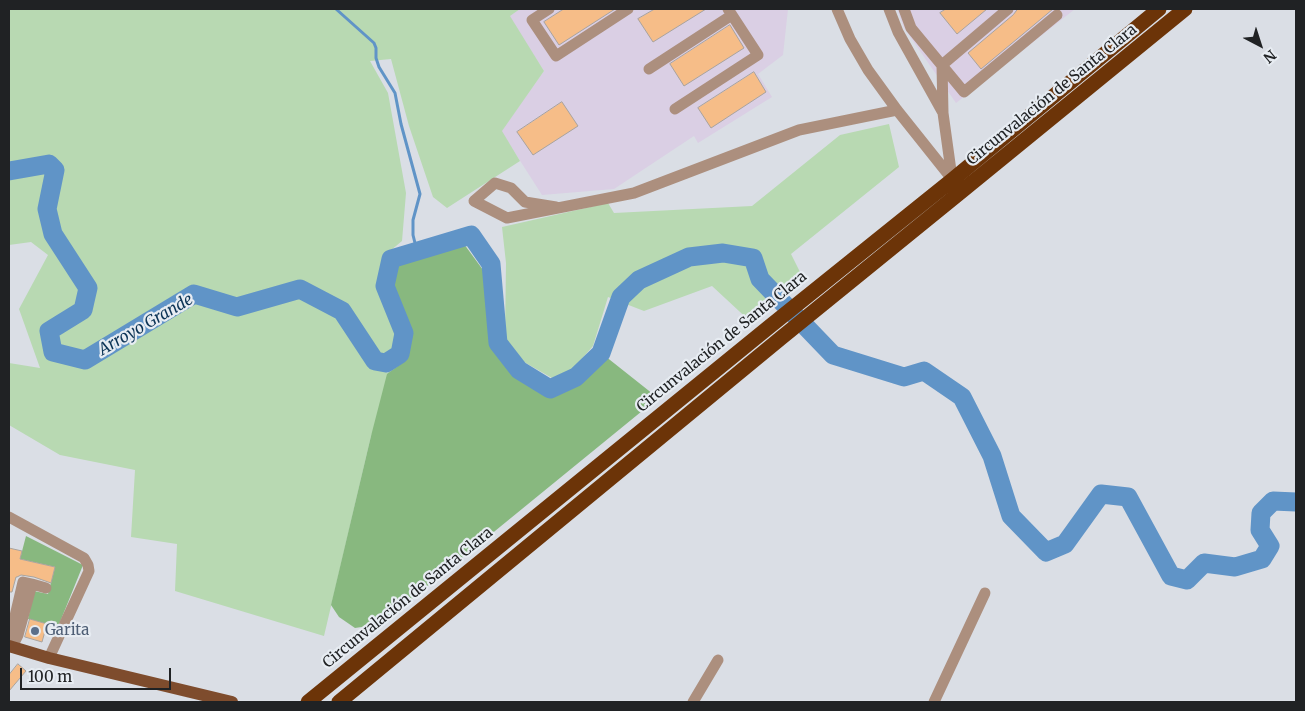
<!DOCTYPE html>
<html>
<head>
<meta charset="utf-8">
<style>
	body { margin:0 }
	#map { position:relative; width:1305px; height:711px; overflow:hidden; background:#dadee5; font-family:Merriweather,serif }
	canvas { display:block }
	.frame { position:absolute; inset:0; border:10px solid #202224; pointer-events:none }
	.north { position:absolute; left:1235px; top:20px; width:50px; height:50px; -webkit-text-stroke:4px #e7ecf2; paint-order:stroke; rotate:140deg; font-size:14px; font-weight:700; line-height:20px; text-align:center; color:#202224 }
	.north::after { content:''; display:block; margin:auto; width:18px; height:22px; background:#202224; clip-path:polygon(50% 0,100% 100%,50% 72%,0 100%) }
	.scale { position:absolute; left:20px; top:668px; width:151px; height:22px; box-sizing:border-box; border:2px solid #202224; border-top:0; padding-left:6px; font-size:15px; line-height:18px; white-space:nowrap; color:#202224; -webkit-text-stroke:4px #e7ecf2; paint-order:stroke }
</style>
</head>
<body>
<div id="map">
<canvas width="1305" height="711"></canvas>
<div class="frame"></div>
<div class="north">N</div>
<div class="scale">100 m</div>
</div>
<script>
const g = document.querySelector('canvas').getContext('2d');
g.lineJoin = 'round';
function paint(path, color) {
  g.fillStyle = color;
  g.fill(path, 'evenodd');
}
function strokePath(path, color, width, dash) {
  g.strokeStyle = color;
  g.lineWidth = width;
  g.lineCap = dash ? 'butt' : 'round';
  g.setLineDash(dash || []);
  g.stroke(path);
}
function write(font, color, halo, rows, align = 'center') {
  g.font = font + ' Merriweather,serif';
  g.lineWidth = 4.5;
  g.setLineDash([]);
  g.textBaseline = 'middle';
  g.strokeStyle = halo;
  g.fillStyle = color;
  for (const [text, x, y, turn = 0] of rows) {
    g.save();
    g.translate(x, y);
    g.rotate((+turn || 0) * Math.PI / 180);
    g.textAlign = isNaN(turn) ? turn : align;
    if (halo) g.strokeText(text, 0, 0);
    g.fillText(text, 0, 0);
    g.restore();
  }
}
const industrial = new Path2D(`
	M 520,9 L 788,9 L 783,55 L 758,74 L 772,97 L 698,143 L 694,136 L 614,189 L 542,195 L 501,131 L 544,71 L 509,16 Z
	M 897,9 L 1075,9 L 956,103 L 904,28 Z`);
const green = new Path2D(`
	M 9,9 L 520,9 L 510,16 L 544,71 L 502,131 L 520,161 L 447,208 L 433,197 L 409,126 L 391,59 L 370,61 L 388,93 L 406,193 L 402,241 L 384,256 L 380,296 L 397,333 L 387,373 L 405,361 L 371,436 L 324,636 L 175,591 L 177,544 L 131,537 L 135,470 L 60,455 L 9,425 L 9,363 L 40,368 L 19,309 L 48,255 L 31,242 L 9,245 Z
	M 889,124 L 899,167 L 791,254 L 805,282 L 753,324 L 712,286 L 644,311 L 608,297 L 593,346 L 573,369 L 552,378 L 524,362 L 505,338 L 506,263 L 502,227 L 608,203 L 614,213 L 752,206 L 840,135 Z`);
const forest = new Path2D(`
	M 464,244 L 483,270 L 491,344 L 514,373 L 547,395 L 581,381 L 605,356 L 658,398 L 381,624 L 355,628 L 339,617 L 331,605 L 371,436 L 387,374 L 405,361 L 410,335 L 392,285 L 398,264 Z
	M 26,536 L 83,565 L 58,627 L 28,619 L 34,591 L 48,594 L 55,567 L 20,559 Z`);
const stream = new Path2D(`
	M 336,9 L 374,43 L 376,48 L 376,58 L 379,67 L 395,93 L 401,124 L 420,194 L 413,220 L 413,235 L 417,251`);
const river = new Path2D(`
	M 9,171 L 49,164 L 55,170 L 47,209 L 53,234 L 88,288 L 83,310 L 49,331 L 53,352 L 85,360 L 194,294 L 237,307 L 300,289 L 342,311 L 375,361 L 386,363 L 400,354 L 404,333 L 385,286 L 391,259 L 471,235 L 491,264 L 498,343 L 519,370 L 550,389 L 576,377 L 601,353 L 621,297 L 639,280 L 689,257 L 723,253 L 753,258 L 760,279 L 833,355 L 904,377 L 924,371 L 962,397 L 992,456 L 1011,516 L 1046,552 L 1065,544 L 1101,494 L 1128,497 L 1171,576 L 1187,580 L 1204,563 L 1235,567 L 1262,559 L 1270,546 L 1260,530 L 1261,513 L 1273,501 L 1296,502`);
const building = new Path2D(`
	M 564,9 L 615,9 L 559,45 L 544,22 Z
	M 655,9 L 706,9 L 653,42 L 638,19 Z
	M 946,9 L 987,9 L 957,34 L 940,13 Z
	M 1018,9 L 1053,9 L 981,69 L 968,53 L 1013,15 Z
	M 730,25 L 744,48 L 684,86 L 670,64 Z
	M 754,72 L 766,92 L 711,128 L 698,108 Z
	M 562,102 L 578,126 L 533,155 L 517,132 Z
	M 9,548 L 22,551 L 20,559 L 55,567 L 51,583 L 34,577 L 21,575 L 17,577 L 16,577 L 12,592 L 9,592 Z
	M 30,619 L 47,624 L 42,642 L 25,637 Z
	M 18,664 L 26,671 L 9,691 L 9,675 Z`);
const minor = new Path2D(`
	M 549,9 L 532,20 L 556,56 L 628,9
	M 837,9 L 850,39 L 868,70 L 897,110 L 956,184
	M 889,9 L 898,32 L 942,111
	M 904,9 L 911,28 L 964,92 L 1057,15
	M 649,69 L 732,15
	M 675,109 L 758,55 L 728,9
	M 952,178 L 943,113 L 942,65 L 1008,9
	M 556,207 L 525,202 L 511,188 L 495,183 L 474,201 L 507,218 L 634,193 L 799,130 L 897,110
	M 9,517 L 84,558 L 88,565 L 89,571 L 49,658
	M 23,582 L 32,584 L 18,635 L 12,647 L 11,633 Z
	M 32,584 L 46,588
	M 693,702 L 718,660
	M 934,702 L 985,593`);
const major = new Path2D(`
	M 9,646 L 49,658 L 232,702`);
const highway = new Path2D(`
	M 308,702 L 769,327 L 952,180 L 1159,9
	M 339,702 L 781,338 L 962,191 L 1185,9`);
const markers = [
	[35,631,5,"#5c6f8a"]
];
const streetNames = [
	["Circunvalación de Santa Clara",1052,95,-39],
	["Circunvalación de Santa Clara",722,342,-39],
	["Circunvalación de Santa Clara",408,598,-39]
];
const serviceNames = [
	["Garita",45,631]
];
const waterNames = [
	["Arroyo Grande",146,325,-30]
];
paint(industrial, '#dacfe4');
paint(green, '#b8d9b2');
paint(forest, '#88b87f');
strokePath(stream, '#6094c7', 3);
strokePath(river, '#6094c7', 19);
paint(building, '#f6bd88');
strokePath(building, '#a9a39e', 1);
strokePath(minor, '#ac8f7e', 11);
strokePath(major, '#7e4c2d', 12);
strokePath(highway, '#6c3408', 15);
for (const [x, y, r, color] of markers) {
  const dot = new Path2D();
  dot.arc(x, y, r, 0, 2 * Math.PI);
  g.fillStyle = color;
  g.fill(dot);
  strokePath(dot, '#e7ecf2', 2);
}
write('15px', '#202224', '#e7ecf2', streetNames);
write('15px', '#4e5e75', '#e7ecf2', serviceNames, 'left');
write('italic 16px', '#0c3456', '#e7ecf2', waterNames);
</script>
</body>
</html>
